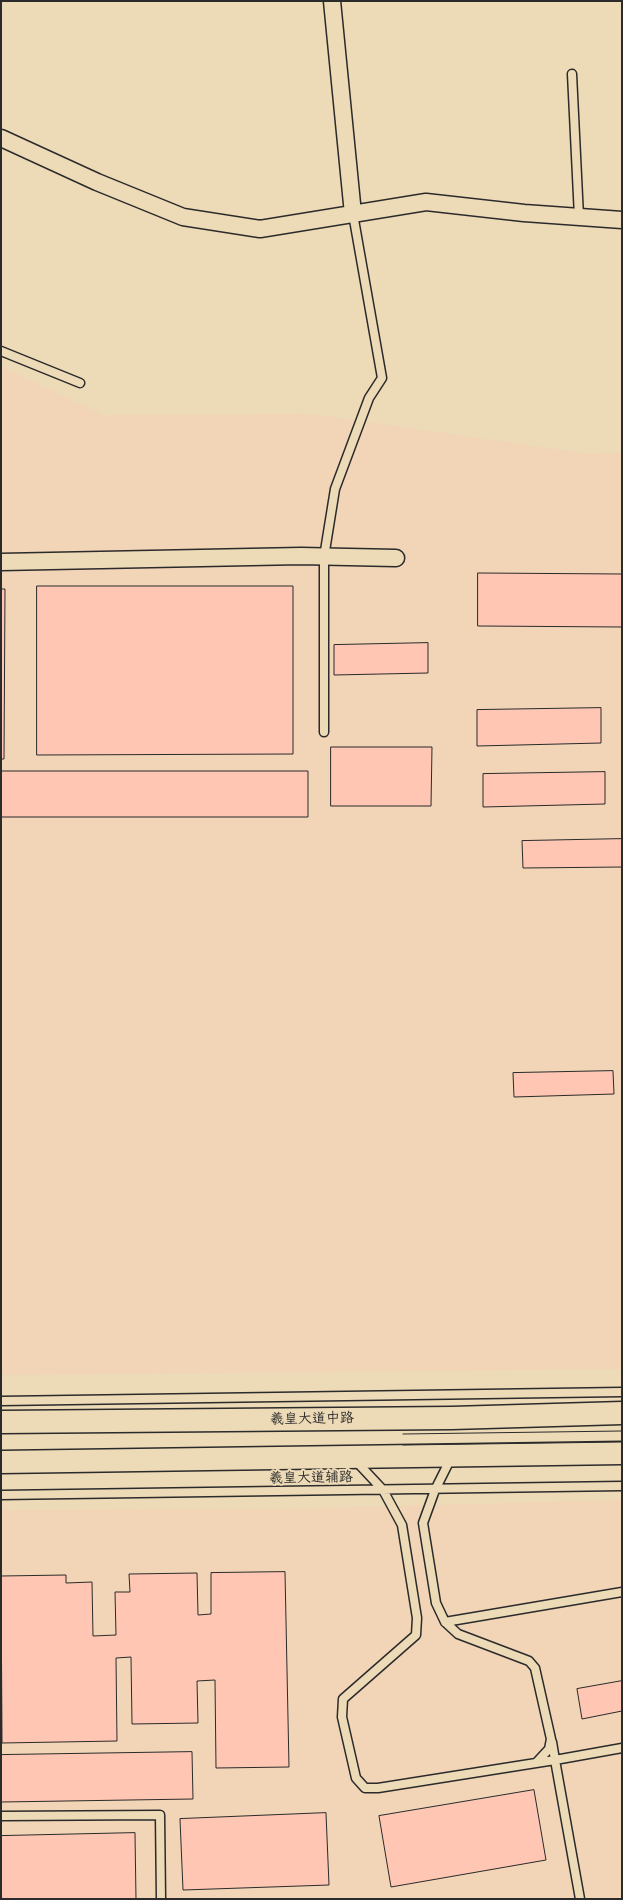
<!DOCTYPE html>
<html>
<head>
<meta charset="utf-8">
<style>
	body { margin:0 }
	#map { position:relative; width:623px; height:1900px; overflow:hidden; background:#eddab7; font-family:"Shantell Sans",sans-serif }
	canvas { display:block }
	.frame { position:absolute; inset:0; border:2px solid #2b2b2b; pointer-events:none }
</style>
</head>
<body>
<div id="map">
<canvas width="623" height="1900"></canvas>
<div class="frame"></div>
</div>
<script>
const g = document.querySelector('canvas').getContext('2d');
g.lineJoin = 'round';
function paint(path, color) {
  g.fillStyle = color;
  g.fill(path, 'evenodd');
}
function strokePath(path, color, width, dash) {
  g.strokeStyle = color;
  g.lineWidth = width;
  g.lineCap = dash ? 'butt' : 'round';
  g.setLineDash(dash || []);
  g.stroke(path);
}
function write(font, color, halo, rows, align = 'center') {
  g.font = font + ' "Shantell Sans","LXGW WenKai TC",sans-serif';
  g.lineWidth = 4;
  g.setLineDash([]);
  g.textBaseline = 'middle';
  g.strokeStyle = halo;
  g.fillStyle = color;
  for (const [text, x, y, turn = 0] of rows) {
    g.save();
    g.translate(x, y);
    g.rotate((+turn || 0) * Math.PI / 180);
    g.textAlign = isNaN(turn) ? turn : align;
    if (halo) g.strokeText(text, 0, 0);
    g.fillText(text, 0, 0);
    g.restore();
  }
}
const built = new Path2D(`
	M 1,366 L 103,415 L 312,414 L 588,454 L 622,453 L 622,1369 L 1,1375 Z
	M 622,1500 L 622,1899 L 1,1899 L 1,1510 L 286,1509 Z`);
const building = new Path2D(`
	M 478,573 L 622,574 L 622,627 L 478,626 Z
	M 37,586 L 293,586 L 293,754 L 37,755 Z
	M 1,589 L 5,589 L 4,759 L 1,759 Z
	M 428,643 L 428,673 L 334,675 L 334,645 Z
	M 601,708 L 601,743 L 477,746 L 477,710 Z
	M 331,747 L 432,747 L 431,806 L 331,806 Z
	M 1,771 L 308,771 L 308,817 L 1,817 Z
	M 605,772 L 605,804 L 483,807 L 483,774 Z
	M 622,839 L 622,867 L 523,868 L 522,841 Z
	M 613,1071 L 614,1094 L 514,1097 L 513,1073 Z
	M 285,1572 L 289,1767 L 216,1768 L 215,1680 L 197,1681 L 198,1723 L 132,1724 L 131,1657 L 116,1658 L 117,1741 L 2,1743 L 1,1576 L 66,1575 L 66,1583 L 92,1582 L 93,1636 L 116,1635 L 115,1592 L 130,1592 L 129,1574 L 197,1573 L 198,1615 L 211,1614 L 211,1573 Z
	M 622,1681 L 622,1711 L 582,1719 L 577,1689 Z
	M 192,1752 L 193,1799 L 1,1802 L 1,1755 Z
	M 534,1790 L 546,1860 L 391,1887 L 379,1816 Z
	M 326,1813 L 329,1885 L 183,1890 L 180,1819 Z
	M 135,1833 L 136,1899 L 1,1899 L 1,1836 Z`);
const lane = new Path2D(`
	M 572,74 L 579,217
	M 1,351 L 80,383
	M 324,732 L 324,557 L 335,489 L 369,398 L 382,378 L 353,214
	M 1,1401 L 622,1392
	M 355,1460 L 383,1490 L 402,1525 L 417,1618 L 416,1635 L 343,1699 L 342,1717 L 356,1778 L 365,1788 L 378,1788 L 536,1763 L 549,1749 L 551,1739 L 535,1668 L 529,1661 L 458,1634 L 445,1622 L 436,1603 L 423,1523 L 435,1490 L 451,1458
	M 1,1495 L 622,1486
	M 445,1622 L 622,1592
	M 536,1763 L 555,1760 L 552,1742
	M 1,1816 L 160,1815 L 161,1899
	M 580,1899 L 555,1760 L 622,1748`);
const street = new Path2D(`
	M 332,1 L 353,214
	M 1,138 L 97,182 L 183,217 L 260,229 L 426,202 L 524,213 L 622,220
	M 1,562 L 301,556 L 396,558`);
const primary = new Path2D(`
	M 1,1422 L 452,1418 L 622,1413
	M 1,1462 L 622,1453`);
const tram = new Path2D(`
	M 403,1434 L 622,1431
	M 403,1445 L 622,1442`);
const streetNames = [
	["羲皇大道中路",312,1419,-1],
	["羲皇大道辅路",311,1478,-1]
];
paint(built, '#f2d4b6');
paint(building, '#fec6b3');
strokePath(building, '#2b2b2b', 1);
strokePath(lane, '#2b2b2b', 11);
strokePath(street, '#2b2b2b', 19);
strokePath(primary, '#2b2b2b', 25);
strokePath(lane, '#eddab7', 8);
strokePath(street, '#eddab7', 16);
strokePath(primary, '#eddab7', 22);
strokePath(tram, '#2b2b2b', 1);
write('14px', '#2b2b2b', '#eddab7', streetNames);
</script>
</body>
</html>
